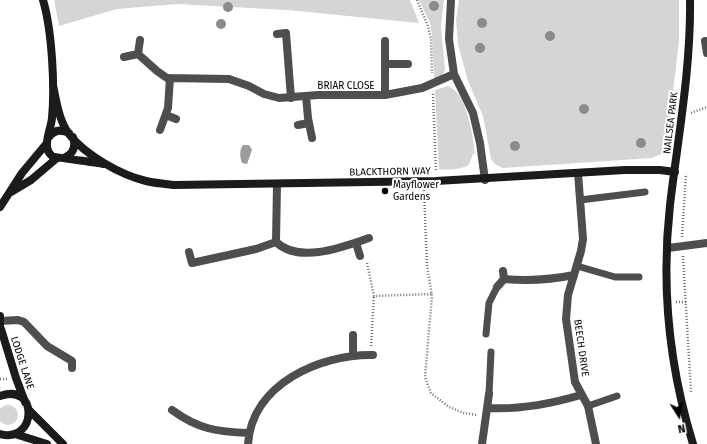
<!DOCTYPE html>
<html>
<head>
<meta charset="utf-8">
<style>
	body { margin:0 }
	#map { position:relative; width:707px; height:444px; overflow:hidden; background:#fff; font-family:"Fira Sans",sans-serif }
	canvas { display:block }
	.north { position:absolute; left:659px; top:396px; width:40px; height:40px; -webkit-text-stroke:3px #fff; paint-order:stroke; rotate:169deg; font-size:11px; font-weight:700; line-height:16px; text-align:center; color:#000 }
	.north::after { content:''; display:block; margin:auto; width:14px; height:18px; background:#000; clip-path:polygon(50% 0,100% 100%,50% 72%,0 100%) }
</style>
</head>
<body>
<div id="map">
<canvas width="707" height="444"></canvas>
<div class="north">N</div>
</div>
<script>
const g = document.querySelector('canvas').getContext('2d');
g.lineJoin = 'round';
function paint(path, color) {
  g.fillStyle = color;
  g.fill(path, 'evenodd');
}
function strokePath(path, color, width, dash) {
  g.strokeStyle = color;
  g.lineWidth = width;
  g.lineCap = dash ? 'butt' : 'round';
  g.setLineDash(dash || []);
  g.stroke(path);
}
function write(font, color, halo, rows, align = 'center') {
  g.font = font + ' "Fira Sans",sans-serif';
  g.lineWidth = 4;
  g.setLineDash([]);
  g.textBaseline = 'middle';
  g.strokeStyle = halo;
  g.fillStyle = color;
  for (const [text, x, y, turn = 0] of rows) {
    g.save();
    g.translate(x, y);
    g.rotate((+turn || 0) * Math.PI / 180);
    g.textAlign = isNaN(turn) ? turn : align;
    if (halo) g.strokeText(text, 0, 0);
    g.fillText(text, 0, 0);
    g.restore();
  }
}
const green = new Path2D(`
	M 54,0 L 410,0 L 419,23 L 287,10 L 177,4 L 117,9 L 59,26 Z
	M 419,0 L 444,0 L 441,26 L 445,70 L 442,76 L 434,79 L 432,34 L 430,23 Z
	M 459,0 L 679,0 L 679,41 L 666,150 L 661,154 L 652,158 L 503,168 L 496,165 L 491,159 L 483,116 L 468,81 L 458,45 L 456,20 Z
	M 448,86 C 467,93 473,136 475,154 L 473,154 L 469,165 C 459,170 450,170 439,169 L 435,90 Z
	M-2 415a10 10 0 1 1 20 0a10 10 0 1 1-20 0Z`);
const water = new Path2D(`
	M 243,145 L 249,145 L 252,150 L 247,164 L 242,163 C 240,158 239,150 243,145 Z`);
const path = new Path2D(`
	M 417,0 L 428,26 L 431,39 L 432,73
	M 433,94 L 436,171
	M 691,113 L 707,107
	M 424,190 L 427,265 L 432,296 L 425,377 L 431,393 L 449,407 L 464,413 L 477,415
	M 682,237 L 686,174
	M 683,256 L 691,392
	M 367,263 L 374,296 L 432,294
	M 676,302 L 686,302
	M 371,346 L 374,296
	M 0,379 L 7,379`);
const lane = new Path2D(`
	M 580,200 L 645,192
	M 577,266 L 615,277 L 639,277
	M 486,334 L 489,303 L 497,287
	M 489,394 L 491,352
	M 588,406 L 617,396`);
const street = new Path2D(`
	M 451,0 L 449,39 L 454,74 L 473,113 L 480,143 L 485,180
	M 277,34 L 286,33 L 291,98
	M 140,40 L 138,54 L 157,71 L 167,78 L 229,79 L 249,86 L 264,94 L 279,98 L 318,95 L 385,95 L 422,88 L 454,74
	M 385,41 L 385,95
	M 705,41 L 707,53
	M 124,57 L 138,54
	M 385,64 L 408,64
	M 306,96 L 308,118 L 312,138
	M 166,115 L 176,119
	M 298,125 L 309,123
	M 160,130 L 168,108 L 170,78
	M 578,173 L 583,239 L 581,251 L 568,295 L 566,319 L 575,382 L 588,406 L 596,444
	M 276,242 L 277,184
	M 356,243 L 360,256
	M 668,248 L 707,243
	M 189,252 L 192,263 L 256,249 L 276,242 C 299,264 343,247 369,238
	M 503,271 L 504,279 C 528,281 550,280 574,275
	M 497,287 L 504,279
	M 0,321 L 18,320 L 24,322 L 47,346 L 72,361 L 72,368
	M 353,354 L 353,335
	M 488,408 C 520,410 550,404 581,395
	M 172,410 C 198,429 217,432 249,433
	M 248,444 C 252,384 320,354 373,355
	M 482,444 L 489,394`);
const secondary = new Path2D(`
	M 43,0 C 52,30 55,87 52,118 C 51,130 41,147 52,156 C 55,158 95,162 103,164
	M 690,0 C 691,69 678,137 670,205 C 661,286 669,366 693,444
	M 53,85 C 56,100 59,121 69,134 C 85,155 121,175 146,181 C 155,183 165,184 174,185 L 436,181 L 625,170 L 660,170 L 675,172
	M 49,137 C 54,130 61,129 69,133
	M 64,158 C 74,154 76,146 73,137
	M 11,192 L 31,180 L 57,158
	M 0,207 L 22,173 L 47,143
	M 0,316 L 0,333
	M 1,329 L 16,378 L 25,402
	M 0,396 C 39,382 37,444 0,434
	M 29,410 L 63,444
	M 15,434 L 47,444`);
const trees = [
	[434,6],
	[228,7],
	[482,23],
	[221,24],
	[550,36],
	[480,48],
	[584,109],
	[641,143],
	[515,146]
];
const markers = [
	[385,191,4,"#000"]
];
const streetNames = [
	["BRIAR CLOSE",346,86],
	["NAILSEA PARK",671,123,-83],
	["BLACKTHORN WAY",390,172,-1],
	["BEECH DRIVE",581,348,82],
	["LODGE LANE",22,363,72]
];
const poiNames = [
	["Mayflower",393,185],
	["Gardens",393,197]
];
paint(green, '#d5d5d5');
paint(water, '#9c9c9c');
strokePath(path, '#707070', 2.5, [1, 2]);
strokePath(lane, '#4e4e4e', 7);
strokePath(street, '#4e4e4e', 8);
strokePath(secondary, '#1b1b1b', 8);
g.fillStyle = '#8b8b8b';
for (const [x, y] of trees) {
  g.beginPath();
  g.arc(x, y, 5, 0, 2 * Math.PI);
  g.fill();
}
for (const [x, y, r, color] of markers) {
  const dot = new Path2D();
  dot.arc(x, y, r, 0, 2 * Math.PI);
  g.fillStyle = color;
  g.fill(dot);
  strokePath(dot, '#fff', 1.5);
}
write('10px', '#000', '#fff', streetNames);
write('10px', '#000', '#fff', poiNames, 'left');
</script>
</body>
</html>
